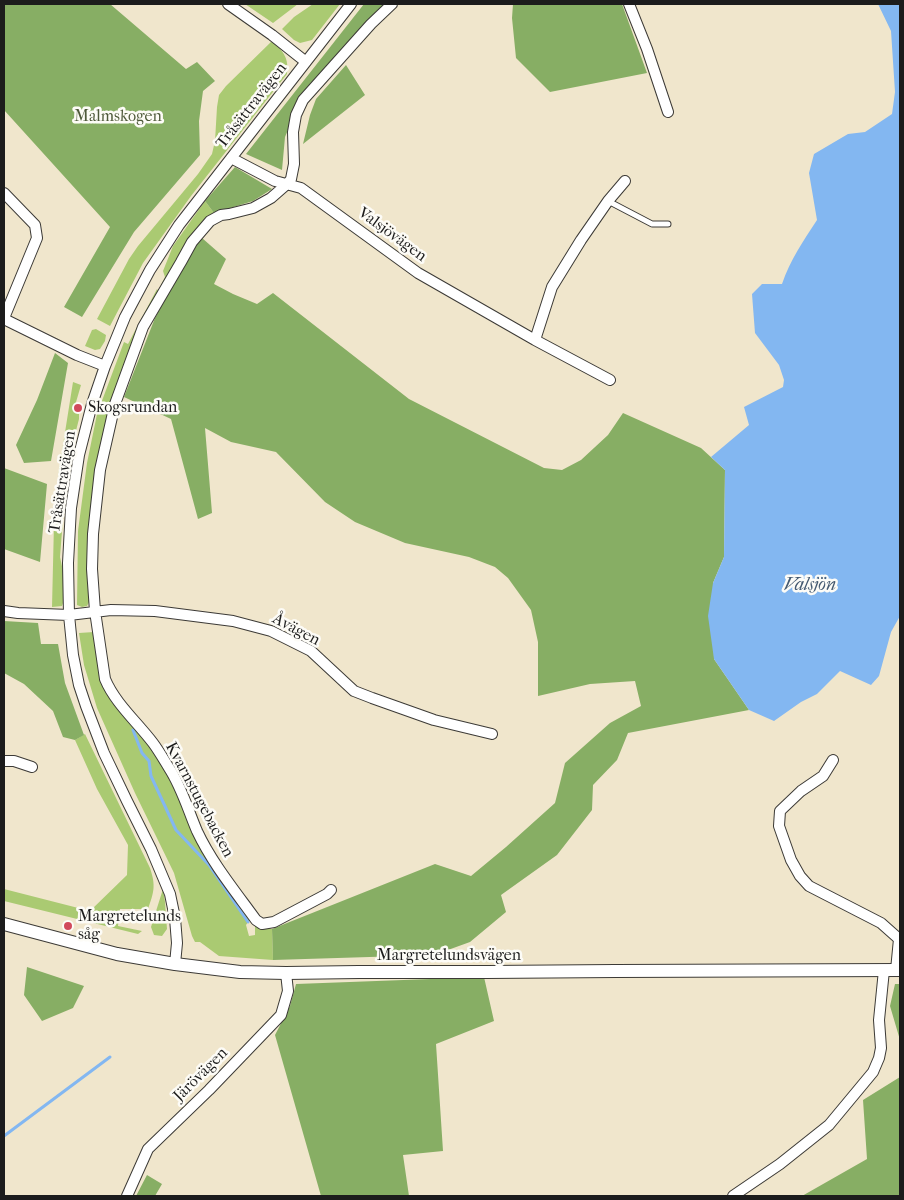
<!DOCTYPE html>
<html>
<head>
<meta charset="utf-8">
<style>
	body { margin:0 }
	#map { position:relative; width:904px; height:1200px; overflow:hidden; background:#f0e6cc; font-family:"IM FELL French Canon",serif }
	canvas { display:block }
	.frame { position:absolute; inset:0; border:5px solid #1c1c1c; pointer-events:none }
</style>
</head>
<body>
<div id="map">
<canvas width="904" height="1200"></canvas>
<div class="frame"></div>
</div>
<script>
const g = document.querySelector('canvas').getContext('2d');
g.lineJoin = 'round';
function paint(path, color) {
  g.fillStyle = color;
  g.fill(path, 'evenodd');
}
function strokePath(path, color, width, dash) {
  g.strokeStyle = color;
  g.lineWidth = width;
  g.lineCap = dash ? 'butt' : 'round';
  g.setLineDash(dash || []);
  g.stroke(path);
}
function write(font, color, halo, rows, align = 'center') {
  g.font = font + ' "IM FELL French Canon",serif';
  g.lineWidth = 5;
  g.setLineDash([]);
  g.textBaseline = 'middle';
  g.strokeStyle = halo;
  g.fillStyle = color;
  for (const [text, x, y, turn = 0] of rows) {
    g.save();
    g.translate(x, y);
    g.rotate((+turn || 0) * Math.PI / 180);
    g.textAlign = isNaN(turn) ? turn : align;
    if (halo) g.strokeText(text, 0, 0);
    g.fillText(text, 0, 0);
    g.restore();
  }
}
const green = new Path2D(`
	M 245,4 L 298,4 L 273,23 Z
	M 313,4 L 340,4 L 312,40 L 300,43 L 294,40 L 282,29 L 294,17 Z
	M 272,41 C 284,52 289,58 287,74 L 191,196 L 143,263 L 110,326 L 97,319 L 129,259 L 138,246 L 198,174 L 212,154 L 215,141 L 217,107 L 219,95 L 226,86 Z
	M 205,201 L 214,213 L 200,226 L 164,284 L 161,285 L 165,277 L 163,271 L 173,246 Z
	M 157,289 L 159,292 L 108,414 L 90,600 L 87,606 L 82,607 L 77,605 L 78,531 L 87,463 L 97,414 L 124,342 L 128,344 Z
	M 96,329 L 106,335 L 105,341 L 100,349 L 95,350 L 85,346 L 92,330 Z
	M 73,382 L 81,385 L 74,409 L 79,414 L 79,419 L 71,450 L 65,493 L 60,557 L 63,571 L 63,603 L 62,606 L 52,607 L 54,523 L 59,470 Z
	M 94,632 L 100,676 L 145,737 L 158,758 L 251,918 L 246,925 L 249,936 L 255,935 L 255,925 L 272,929 L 273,960 L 219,956 L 200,942 L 195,942 L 192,936 L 174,873 L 135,793 L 97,708 L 84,665 L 79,633 Z
	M 85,734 L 150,868 C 156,886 154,892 148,909 L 120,909 L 118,926 L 142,931 L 138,934 L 4,901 L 4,889 L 90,911 L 127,875 L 128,845 L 97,789 L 75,740 Z
	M 163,889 L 165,902 L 167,929 L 162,936 L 154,935 L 151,927 Z`);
const forest = new Path2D(`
	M 4,4 L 110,4 L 186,69 L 197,62 L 215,81 L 203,91 L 199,121 L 200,155 L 134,232 L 82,317 L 64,307 L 110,227 L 4,110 Z
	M 364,4 L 382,4 L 382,6 L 301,99 L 285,137 L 282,170 L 246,154 Z
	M 513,4 L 622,4 L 647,73 L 550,92 L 516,58 L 512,18 Z
	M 346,65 L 365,95 L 303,144 L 310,115 L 316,99 Z
	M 235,167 L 272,189 L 253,201 L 214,213 L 205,201 Z
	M 202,238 L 226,259 L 214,284 L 233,294 L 257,304 L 273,293 L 409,399 L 544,468 L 562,470 L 581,460 L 608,435 L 623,413 L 701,448 L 725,470 L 724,557 L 713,583 L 714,659 L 749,710 L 628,733 L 617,760 L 593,785 L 592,810 L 557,855 L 501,895 L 506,912 L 470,942 L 434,955 L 273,960 L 272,929 L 435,864 L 471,876 L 506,847 L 555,803 L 565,763 L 610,723 L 641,706 L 635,681 L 590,684 L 538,696 L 538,642 L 531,610 L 508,578 L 495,567 L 469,557 L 405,543 L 355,522 L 325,502 L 276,452 L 231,442 L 205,428 L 212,513 L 198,519 L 171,419 L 124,397 L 155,318 L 191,250 Z
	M 55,353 L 68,363 L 51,461 L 24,463 L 16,445 L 37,400 Z
	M 4,468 L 47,484 L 40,562 L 4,549 Z
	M 4,621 L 38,623 L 41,644 L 58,644 L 65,683 L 84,735 L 75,740 L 63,737 L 53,711 L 24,684 L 4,673 Z
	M 27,967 L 84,986 L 73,1008 L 42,1021 L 24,995 Z
	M 484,977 L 494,1021 L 436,1044 L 443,1151 L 403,1155 L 409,1196 L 321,1196 L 275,1035 L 290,1006 L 296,984 Z
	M 895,984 L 900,984 L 900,1040 L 890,1006 Z
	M 900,1077 L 900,1196 L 802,1196 L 867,1159 L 863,1100 Z
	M 147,1175 L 162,1184 L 155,1196 L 136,1196 Z`);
const water = new Path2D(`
	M 878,4 L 900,4 L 900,616 L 891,632 L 879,676 L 871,685 L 840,671 L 817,694 L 801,702 L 774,721 L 749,710 L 714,659 L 708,616 L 713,583 L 724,557 L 725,470 L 711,457 L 749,425 L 744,407 L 783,387 L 784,380 L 779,365 L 755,333 L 752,294 L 762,284 L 782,284 C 790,260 804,240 817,220 L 809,173 L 814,154 L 848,134 L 865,132 L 892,114 L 895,92 L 891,31 Z`);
const stream = new Path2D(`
	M 133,730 L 142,753 L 149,761 L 151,776 L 176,830 L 209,865 L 248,922
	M 4,1136 L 110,1057`);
const service = new Path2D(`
	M 608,201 L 652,224 L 668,224`);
const minor = new Path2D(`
	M 228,4 L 272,35 L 306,62
	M 629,4 L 647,49 L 668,112
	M 231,158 L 275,181 L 301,188 L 418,273 L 535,340 L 610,380
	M 4,193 L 35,225 L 37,238 L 4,318
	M 4,319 L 77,355 L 105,366
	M 535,340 L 552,287 L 581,240 L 608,201 L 625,181
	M 4,611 L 18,613 L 69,615 L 111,610 L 155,611 L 233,621 L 271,631 L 311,651 L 354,691 L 372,698 L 434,720 L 492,734
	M 833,760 L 823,776 L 801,791 L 780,811 L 779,826 L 791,860 L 800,876 L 809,886 L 881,923 L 899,939 L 896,970
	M 4,761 L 14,761 L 32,767
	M 331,890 L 327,894 L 274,922 L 262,924 L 256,920 C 235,891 212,863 197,831 C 188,810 182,788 169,768 C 164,760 159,751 153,743 C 137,722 115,703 105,679 L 95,611 L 92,569 L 93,534 L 100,470 L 115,404 L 143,327 L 181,262 L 192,242 L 210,221 L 221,215 L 229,214 L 253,208 L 271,198 L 287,184 L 291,179 L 294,164 L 293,132 L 296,115 L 303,100 L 371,24 L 392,4
	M 175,964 L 177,943 L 175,918 L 170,894 L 151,849 L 127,801 L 104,753 L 86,706 L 79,685 L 73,655 L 69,615 L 68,563 L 71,508 L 79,455 L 92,404 L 105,366 L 125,317 L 150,270 L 179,225 L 351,4
	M 127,1196 L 148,1149 L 209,1090 L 281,1015 L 288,991 L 286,973
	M 733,1196 L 780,1164 L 829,1125 L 873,1072 L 879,1058 L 881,1048 L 879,1020 L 884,970`);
const tertiary = new Path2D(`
	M 4,924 L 117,954 L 175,964 L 240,972 L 286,973 L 359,972 L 487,972 L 616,971 L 900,970`);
const markers = [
	[78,408,5,"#d1495b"],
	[68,926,5,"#d1495b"]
];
const streetNames = [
	["Tråsättravägen",252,106,-52],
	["Valsjövägen",392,235,36],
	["Tråsättravägen",63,482,-81],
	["Åvägen",296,630,28],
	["Kvarnstugebacken",199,800,62],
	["Margretelundsvägen",449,956],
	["Järövägen",201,1075,-45]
];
const parkNames = [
	["Malmskogen",118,117]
];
const poiNames = [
	["Skogsrundan",88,408],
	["Margretelunds",78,917],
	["såg",78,935]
];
const waterNames = [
	["Valsjön",810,586]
];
paint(green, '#aaca72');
paint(forest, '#87ae64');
paint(water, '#83b7f1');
strokePath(stream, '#83b7f1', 3);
strokePath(service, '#3c3a36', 7);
strokePath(minor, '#3c3a36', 12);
strokePath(tertiary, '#3c3a36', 14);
strokePath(service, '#fff', 5);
strokePath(minor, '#fff', 10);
strokePath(tertiary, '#fff', 12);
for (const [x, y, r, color] of markers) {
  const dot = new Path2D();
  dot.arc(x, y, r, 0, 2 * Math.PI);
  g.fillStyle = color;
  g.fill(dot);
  strokePath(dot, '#fdfcf7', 2);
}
write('16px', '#1c1c1c', '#fdfcf7', streetNames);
write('16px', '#4e593a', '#fdfcf7', parkNames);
write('16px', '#1c1c1c', '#fdfcf7', poiNames, 'left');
write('italic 18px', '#455a71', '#fdfcf7', waterNames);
</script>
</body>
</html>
